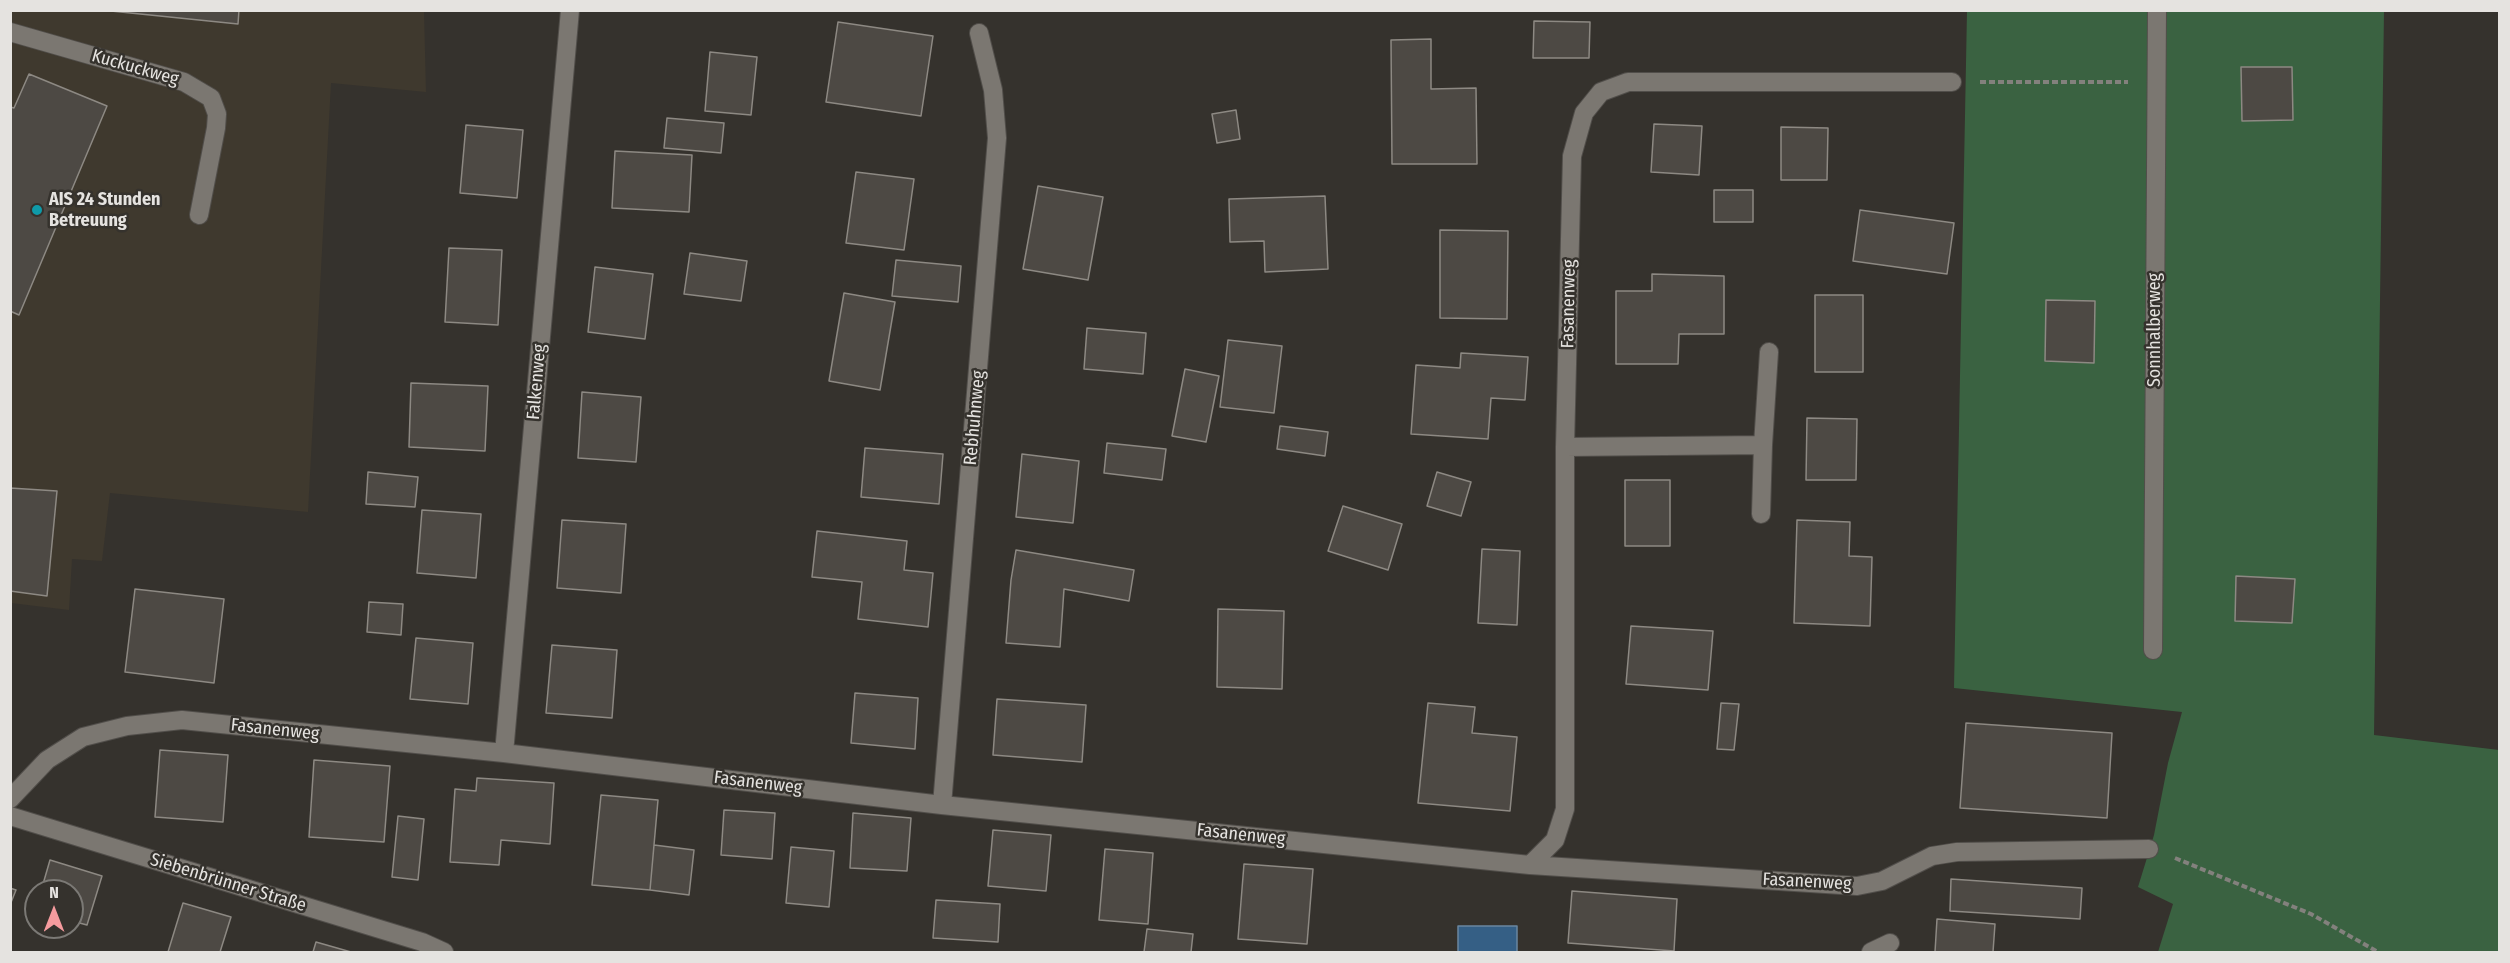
<!DOCTYPE html>
<html>
<head>
<meta charset="utf-8">
<style>
	body { margin:0 }
	#map { position:relative; width:2510px; height:963px; overflow:hidden; background:#35322d; font-family:"Fira Sans Condensed",sans-serif }
	canvas { display:block }
	.frame { position:absolute; inset:0; border:12px solid #e5e3e0; pointer-events:none }
	.north { position:absolute; left:24px; top:879px; width:60px; height:60px; box-sizing:border-box; background:#35322d; border:2px solid #7b7975; border-radius:50%; rotate:0deg; font-size:16px; font-weight:700; line-height:24px; text-align:center; color:#e5e3e0 }
	.north::after { content:''; display:block; margin:auto; width:21px; height:27px; background:#f59b9e; clip-path:polygon(50% 0,100% 100%,50% 72%,0 100%) }
</style>
</head>
<body>
<div id="map">
<canvas width="2510" height="963"></canvas>
<div class="frame"></div>
<div class="north">N</div>
</div>
<script>
const g = document.querySelector('canvas').getContext('2d');
g.lineJoin = 'round';
function paint(path, color) {
  g.fillStyle = color;
  g.fill(path, 'evenodd');
}
function strokePath(path, color, width, dash) {
  g.strokeStyle = color;
  g.lineWidth = width;
  g.lineCap = dash ? 'butt' : 'round';
  g.setLineDash(dash || []);
  g.stroke(path);
}
function write(font, color, halo, rows, align = 'center') {
  g.font = font + ' "Fira Sans Condensed",sans-serif';
  g.lineWidth = 5;
  g.setLineDash([]);
  g.textBaseline = 'middle';
  g.strokeStyle = halo;
  g.fillStyle = color;
  for (const [text, x, y, turn = 0] of rows) {
    g.save();
    g.translate(x, y);
    g.rotate((+turn || 0) * Math.PI / 180);
    g.textAlign = isNaN(turn) ? turn : align;
    if (halo) g.strokeText(text, 0, 0);
    g.fillText(text, 0, 0);
    g.restore();
  }
}
const built = new Path2D(`
	M 11,11 L 424,11 L 426,92 L 331,83 L 308,512 L 110,493 L 102,561 L 72,559 L 69,610 L 11,603 Z`);
const green = new Path2D(`
	M 1967,11 L 2384,11 L 2374,735 L 2499,750 L 2499,952 L 2158,952 L 2173,904 L 2138,887 L 2154,835 L 2168,763 L 2182,712 L 1954,688 Z`);
const water = new Path2D(`
	M 1458,926 L 1517,926 L 1517,952 L 1458,952 Z`);
const building = new Path2D(`
	M 101,10 L 239,10 L 238,24 Z
	M 1534,21 L 1590,22 L 1589,58 L 1533,58 Z
	M 838,22 L 933,36 L 921,116 L 826,102 Z
	M 1431,39 L 1431,89 L 1476,88 L 1477,164 L 1392,164 L 1391,40 Z
	M 710,52 L 757,57 L 751,115 L 705,111 Z
	M 2241,67 L 2292,67 L 2293,120 L 2242,121 Z
	M 29,74 L 107,106 L 19,315 L 10,311 L 10,107 L 14,108 Z
	M 1236,110 L 1240,139 L 1217,143 L 1212,114 Z
	M 667,118 L 724,123 L 721,153 L 664,148 Z
	M 1654,124 L 1702,126 L 1699,175 L 1651,172 Z
	M 466,125 L 523,130 L 517,198 L 460,193 Z
	M 1781,127 L 1828,128 L 1827,180 L 1781,180 Z
	M 615,151 L 692,155 L 689,212 L 612,208 Z
	M 856,172 L 914,179 L 904,250 L 846,243 Z
	M 1038,186 L 1103,197 L 1088,280 L 1023,269 Z
	M 1714,190 L 1753,190 L 1753,222 L 1714,222 Z
	M 1325,196 L 1328,269 L 1265,272 L 1264,241 L 1230,242 L 1229,199 Z
	M 1860,210 L 1954,223 L 1947,274 L 1853,261 Z
	M 1440,230 L 1508,231 L 1507,319 L 1440,318 Z
	M 449,248 L 502,250 L 498,325 L 445,322 Z
	M 690,253 L 747,261 L 741,301 L 684,294 Z
	M 896,260 L 961,266 L 958,302 L 892,296 Z
	M 595,267 L 653,274 L 645,339 L 588,332 Z
	M 1652,274 L 1724,276 L 1724,334 L 1679,334 L 1678,364 L 1616,364 L 1616,291 L 1652,291 Z
	M 844,293 L 895,302 L 880,390 L 829,381 Z
	M 1815,295 L 1863,295 L 1863,372 L 1815,372 Z
	M 2046,300 L 2095,301 L 2094,363 L 2045,361 Z
	M 1087,328 L 1146,333 L 1143,374 L 1084,369 Z
	M 1228,340 L 1282,346 L 1274,413 L 1220,407 Z
	M 1461,353 L 1528,357 L 1525,400 L 1491,398 L 1488,439 L 1411,434 L 1416,365 L 1460,368 Z
	M 1185,369 L 1219,376 L 1206,442 L 1172,436 Z
	M 411,383 L 488,386 L 485,451 L 409,447 Z
	M 582,392 L 641,397 L 636,462 L 578,458 Z
	M 1807,418 L 1857,419 L 1856,480 L 1806,480 Z
	M 1280,426 L 1328,432 L 1325,456 L 1277,449 Z
	M 1107,443 L 1166,449 L 1162,480 L 1104,473 Z
	M 865,448 L 943,454 L 939,504 L 861,497 Z
	M 1022,454 L 1079,461 L 1073,523 L 1016,517 Z
	M 368,472 L 418,477 L 415,507 L 366,504 Z
	M 1437,472 L 1471,482 L 1461,516 L 1427,506 Z
	M 1625,480 L 1670,480 L 1670,546 L 1625,546 Z
	M 10,488 L 57,491 L 47,596 L 10,591 Z
	M 1343,506 L 1402,524 L 1388,570 L 1328,551 Z
	M 422,510 L 481,514 L 476,578 L 417,573 Z
	M 562,520 L 626,524 L 621,593 L 557,588 Z
	M 1797,520 L 1850,522 L 1849,556 L 1872,557 L 1870,626 L 1794,623 Z
	M 817,531 L 907,541 L 904,570 L 933,573 L 928,627 L 858,619 L 862,582 L 812,577 Z
	M 1482,549 L 1520,551 L 1517,625 L 1478,623 Z
	M 1016,550 L 1134,570 L 1129,601 L 1064,589 L 1060,647 L 1006,643 L 1011,580 Z
	M 2236,576 L 2295,579 L 2292,623 L 2235,621 Z
	M 135,589 L 224,599 L 214,683 L 125,672 Z
	M 369,602 L 403,604 L 401,635 L 367,632 Z
	M 1218,609 L 1284,611 L 1282,689 L 1217,687 Z
	M 1631,626 L 1713,631 L 1708,690 L 1626,684 Z
	M 416,638 L 473,643 L 468,704 L 410,699 Z
	M 552,645 L 617,650 L 612,718 L 546,713 Z
	M 855,693 L 918,698 L 915,749 L 851,743 Z
	M 997,699 L 1086,705 L 1082,762 L 993,755 Z
	M 1428,703 L 1475,707 L 1472,733 L 1517,737 L 1510,811 L 1418,803 Z
	M 1721,703 L 1739,704 L 1734,750 L 1717,749 Z
	M 1966,723 L 2112,733 L 2107,818 L 1960,808 Z
	M 160,750 L 228,755 L 223,822 L 155,817 Z
	M 314,760 L 390,766 L 384,842 L 309,837 Z
	M 477,778 L 554,783 L 550,844 L 501,840 L 499,865 L 450,862 L 455,789 L 476,791 Z
	M 601,795 L 658,800 L 650,890 L 592,885 Z
	M 724,810 L 775,813 L 772,859 L 721,855 Z
	M 853,813 L 911,818 L 907,871 L 850,868 Z
	M 398,816 L 424,819 L 418,880 L 392,877 Z
	M 993,830 L 1051,835 L 1046,891 L 988,886 Z
	M 654,845 L 694,850 L 689,895 L 650,890 Z
	M 791,847 L 834,851 L 829,907 L 786,903 Z
	M 1105,849 L 1153,853 L 1148,924 L 1099,920 Z
	M 50,860 L 102,876 L 87,925 L 72,921 L 72,891 L 41,891 Z
	M 1244,864 L 1313,869 L 1307,944 L 1238,939 Z
	M 1951,879 L 2082,888 L 2080,919 L 1950,911 Z
	M 10,888 L 16,890 L 10,905 Z
	M 1572,891 L 1677,899 L 1674,951 L 1568,943 Z
	M 936,900 L 1000,904 L 998,942 L 933,938 Z
	M 183,903 L 231,917 L 220,952 L 168,952 Z
	M 1937,919 L 1995,924 L 1993,952 L 1935,952 Z
	M 1147,929 L 1193,934 L 1191,952 L 1144,952 Z
	M 316,942 L 351,952 L 313,952 Z`);
const path = new Path2D(`
	M 1980,82 L 2128,82
	M 2175,858 L 2311,914 L 2378,952`);
const minor = new Path2D(`
	M 10,32 L 184,82 L 211,98 L 217,114 L 216,128 L 199,215
	M 1565,447 L 1763,445 L 1769,352
	M 1761,514 L 1763,445
	M 2153,650 L 2157,10
	M 504,753 L 570,10
	M 10,799 L 47,760 L 83,737 L 127,726 L 182,720 L 504,753 L 942,805 L 1530,865 L 1555,840 L 1565,809 L 1565,447 L 1572,156 L 1584,113 L 1601,92 L 1628,82 L 1952,82
	M 942,805 L 997,138 L 993,90 L 979,33
	M 10,816 L 422,942 L 444,952
	M 1530,865 L 1857,886 L 1882,881 L 1932,856 L 1957,852 L 2149,849
	M 1871,952 L 1890,943`);
const markers = [
	[37,210,6,"#0f9aa8"]
];
const streetNames = [
	["Kuckuckweg",135,68,16],
	["Fasanenweg",1569,304,-89],
	["Sonnhalberweg",2155,330,-90],
	["Falkenweg",537,382,-85],
	["Rebhuhnweg",975,418,-85],
	["Fasanenweg",275,730,6],
	["Fasanenweg",758,783,7],
	["Fasanenweg",1241,835,6],
	["Fasanenweg",1807,882,3],
	["Siebenbrünner Straße",228,883,17]
];
const poiNames = [
	["AIS 24 Stunden",49,200],
	["Betreuung",49,221]
];
paint(built, '#3f392e');
paint(green, '#3a6241');
paint(water, '#355f85');
strokePath(water, '#6a87a0', 1.5);
paint(building, '#4d4944');
strokePath(building, '#8d8983', 1.5);
strokePath(minor, '#514e4a', 20);
strokePath(path, '#83817d', 4, [6, 3]);
strokePath(minor, '#7b7771', 18);
for (const [x, y, r, color] of markers) {
  const dot = new Path2D();
  dot.arc(x, y, r, 0, 2 * Math.PI);
  g.fillStyle = color;
  g.fill(dot);
  strokePath(dot, '#35322d', 2);
}
write('18px', '#e5e3e0', '#35322d', streetNames);
write('bold 18px', '#e5e3e0', '#35322d', poiNames, 'left');
</script>
</body>
</html>
